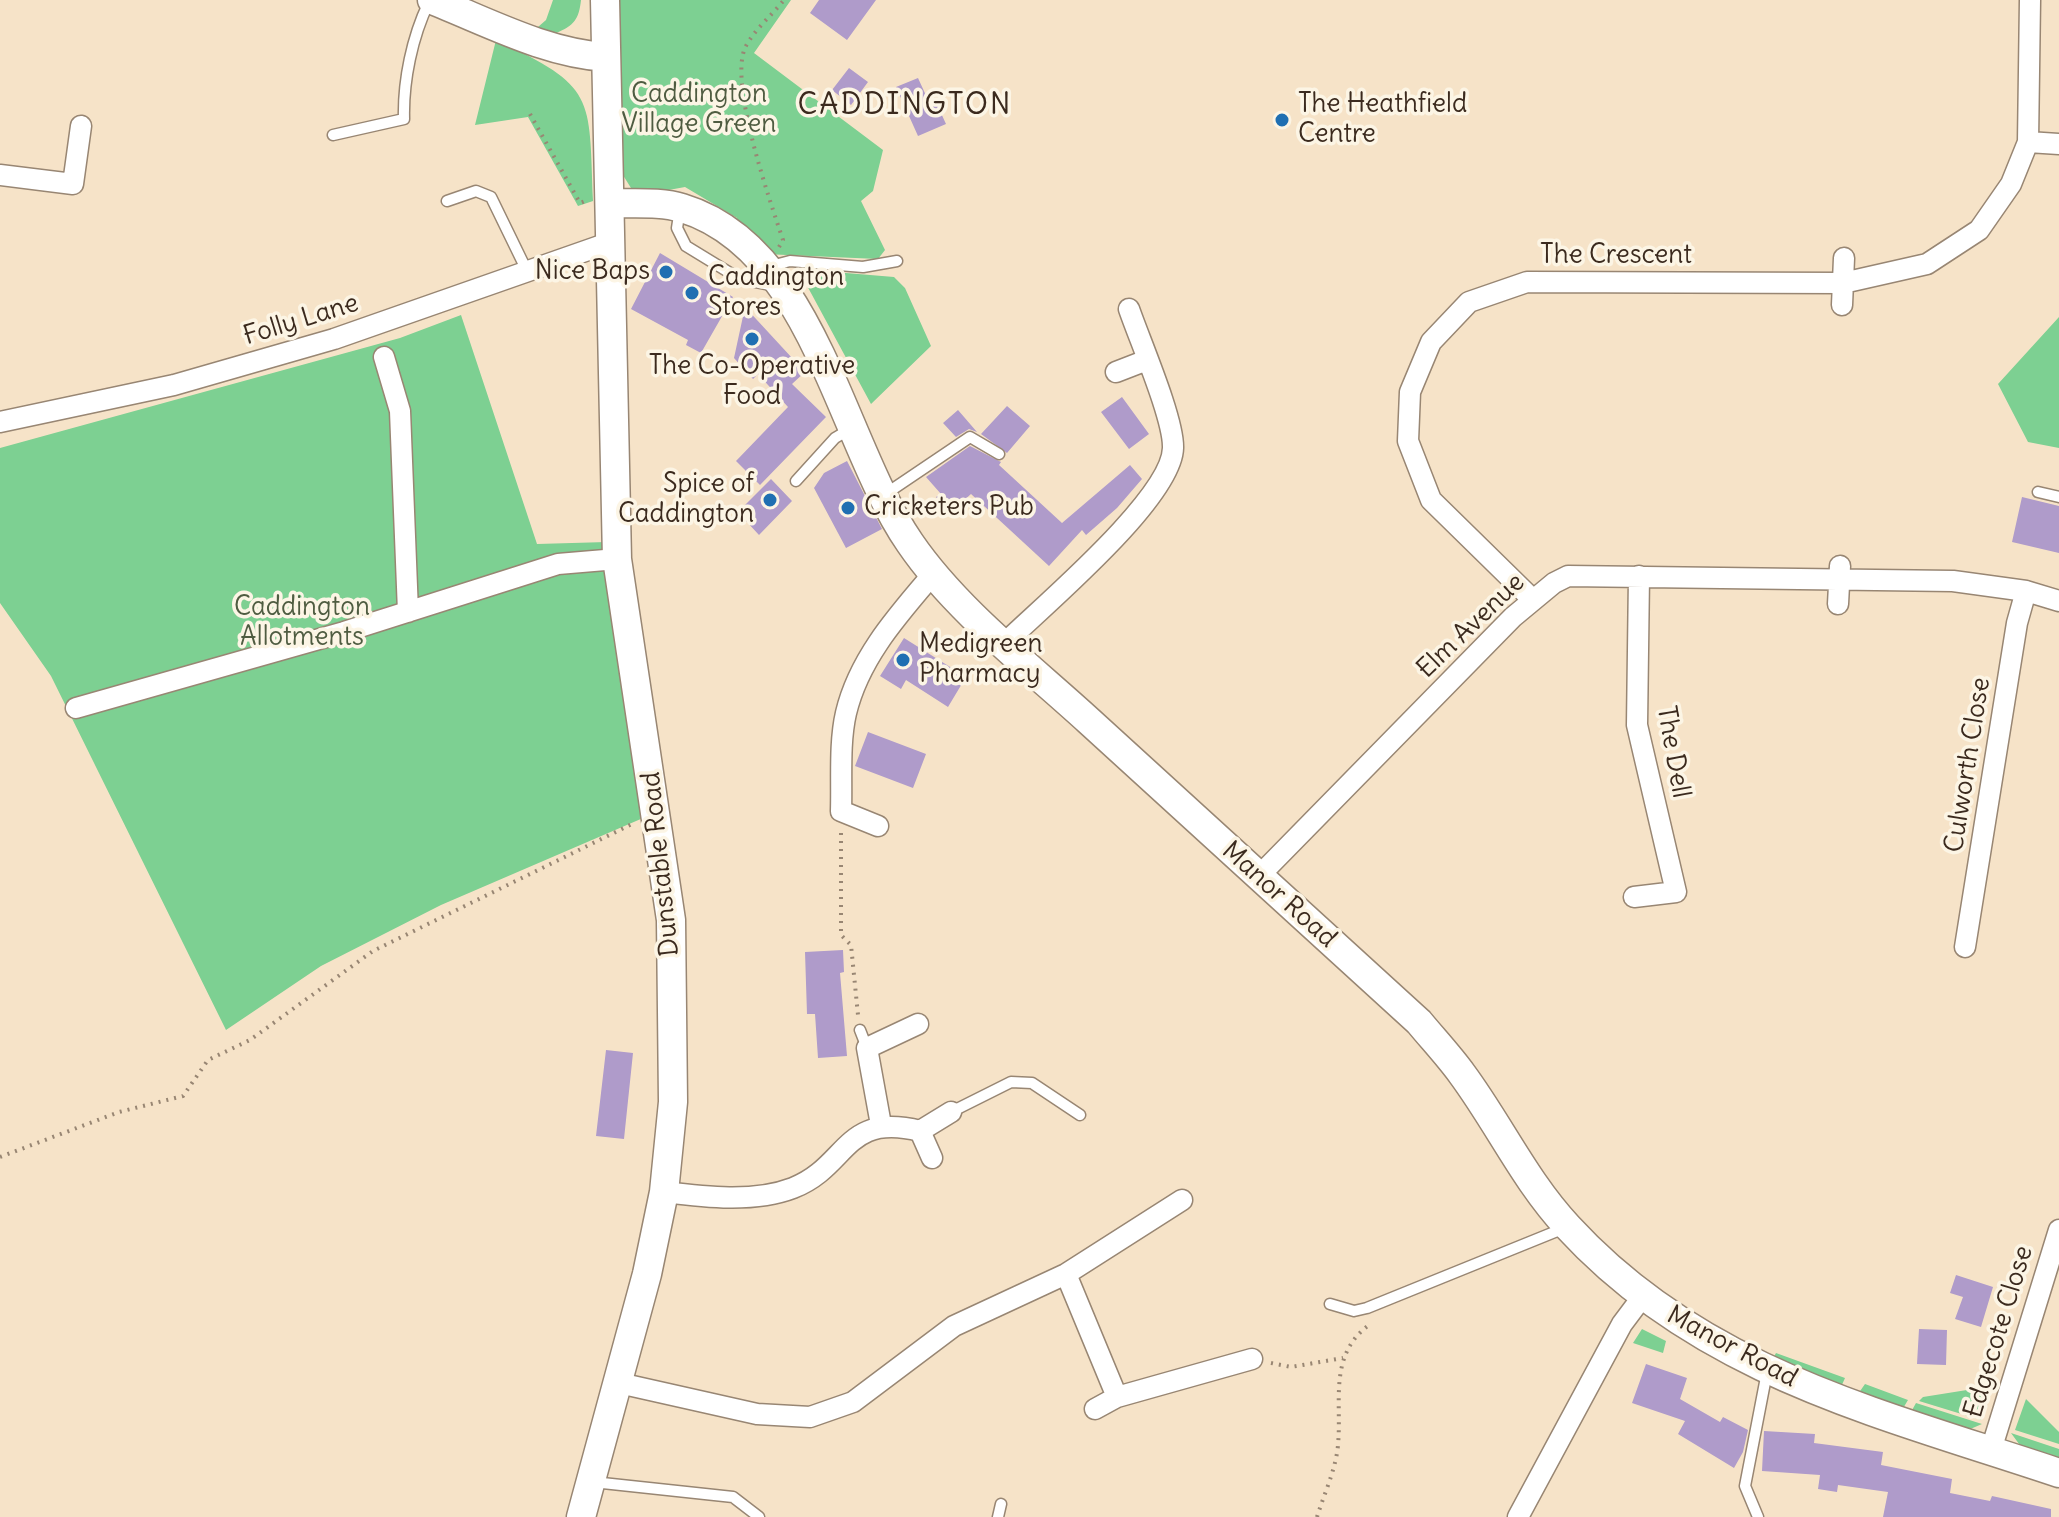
<!DOCTYPE html>
<html>
<head>
<meta charset="utf-8">
<style>
	body { margin:0 }
	canvas { display:block; background:#f6e3c8 }
</style>
</head>
<body>
<canvas width="2059" height="1517"></canvas>
<script>
const g = document.querySelector('canvas').getContext('2d');
g.lineJoin = 'round';
function paint(path, color) {
  g.fillStyle = color;
  g.fill(path, 'evenodd');
}
function strokePath(path, color, width, dash) {
  g.strokeStyle = color;
  g.lineWidth = width;
  g.lineCap = dash ? 'butt' : 'round';
  g.setLineDash(dash || []);
  g.stroke(path);
}
function write(font, color, halo, rows, align = 'center') {
  g.font = font + ' Delius,sans-serif';
  g.lineWidth = 7;
  g.setLineDash([]);
  g.textBaseline = 'middle';
  g.strokeStyle = halo;
  g.fillStyle = color;
  for (const [text, x, y, turn = 0] of rows) {
    g.save();
    g.translate(x, y);
    g.rotate((+turn || 0) * Math.PI / 180);
    g.textAlign = isNaN(turn) ? turn : align;
    if (halo) g.strokeText(text, 0, 0);
    g.fillText(text, 0, 0);
    g.restore();
  }
}
const green = new Path2D(`
	M 553,0 L 581,0 C 579,19 574,26 556,33 L 538,27 L 546,20 Z
	M 616,0 L 791,0 L 754,53 L 883,150 L 873,191 L 861,201 L 885,250 L 878,259 L 764,254 L 735,234 L 737,218 L 685,187 L 636,196 L 621,172 Z
	M 496,40 C 596,87 589,95 593,201 L 578,206 L 528,117 L 475,125 Z
	M 798,269 L 894,277 L 905,288 L 931,346 L 871,404 Z
	M 461,315 L 537,544 L 607,542 L 657,812 L 441,905 L 321,966 L 226,1030 L 51,676 L 0,603 L 0,448 L 400,338 Z
	M 2059,317 L 2059,448 L 2028,442 L 1998,384 Z
	M 1642,1329 L 1666,1341 L 1663,1353 L 1633,1343 Z
	M 1776,1353 L 1845,1378 L 1841,1387 L 1771,1362 Z
	M 1865,1384 L 1908,1400 L 1902,1410 L 1858,1394 Z
	M 1992,1386 L 1981,1420 L 1919,1401 L 1923,1397 Z
	M 2026,1399 L 2059,1432 L 2059,1444 L 2015,1430 Z
	M 1916,1403 L 1982,1424 L 1968,1430 L 1911,1412 Z
	M 2011,1433 L 2059,1449 L 2059,1461 L 2022,1448 Z`);
const building = new Path2D(`
	M 819,0 L 876,0 L 847,40 L 810,13 Z
	M 849,68 L 868,82 L 851,105 L 832,90 Z
	M 918,78 L 929,102 L 935,100 L 946,124 L 918,136 L 896,87 Z
	M 660,253 L 733,297 L 701,353 L 686,345 L 688,340 L 631,309 Z
	M 745,307 L 805,372 L 792,384 L 826,417 L 760,485 L 736,461 L 788,407 L 758,374 L 753,379 L 734,358 Z
	M 1122,397 L 1149,434 L 1129,449 L 1101,412 Z
	M 1007,406 L 1030,426 L 1007,453 L 981,434 Z
	M 958,410 L 977,432 L 969,429 L 956,437 L 943,423 Z
	M 970,446 L 1001,462 L 999,465 L 1062,523 L 1130,465 L 1142,479 L 1117,508 L 1086,535 L 1082,530 L 1049,566 L 971,494 L 950,513 L 936,497 L 941,494 L 926,477 Z
	M 847,461 L 882,529 L 846,548 L 814,488 L 824,473 Z
	M 771,479 L 792,501 L 759,535 L 746,521 L 753,515 L 744,506 Z
	M 2022,497 L 2059,506 L 2059,553 L 2012,542 Z
	M 904,638 L 966,677 L 948,707 L 906,680 L 901,689 L 880,676 Z
	M 868,732 L 926,754 L 913,788 L 855,766 Z
	M 843,950 L 844,972 L 840,973 L 847,1056 L 818,1058 L 815,1014 L 807,1014 L 805,952 Z
	M 606,1050 L 633,1053 L 624,1139 L 596,1136 Z
	M 1956,1275 L 1993,1287 L 1981,1327 L 1955,1319 L 1963,1297 L 1950,1293 Z
	M 1919,1329 L 1947,1330 L 1946,1365 L 1917,1364 Z
	M 1646,1364 L 1687,1378 L 1680,1399 L 1720,1422 L 1723,1417 L 1748,1430 L 1743,1452 L 1734,1468 L 1678,1434 L 1685,1421 L 1632,1403 Z
	M 1764,1431 L 1815,1434 L 1814,1443 L 1883,1452 L 1881,1465 L 1952,1479 L 1950,1493 L 1990,1501 L 1992,1496 L 2051,1509 L 2051,1517 L 1883,1517 L 1888,1492 L 1838,1485 L 1837,1492 L 1818,1489 L 1820,1475 L 1762,1471 Z`);
const path = new Path2D(`
	M 530,114 L 580,203 L 585,201
	M 779,247 L 783,240 C 770,201 729,84 745,48 C 753,31 772,15 784,0
	M 841,833 L 841,935 L 851,945 L 858,1015
	M 0,1157 L 119,1112 L 183,1096 L 208,1060 L 250,1040 L 373,951 L 634,823
	M 1271,1363 L 1291,1367 L 1343,1358
	M 1317,1517 C 1324,1494 1336,1469 1338,1445 C 1342,1402 1328,1355 1369,1325`);
const lane = new Path2D(`
	M 333,135 L 404,119 C 403,81 412,37 429,2
	M 447,201 L 476,191 L 491,197 L 527,271
	M 680,209 L 677,228 L 686,246 L 740,279 L 775,286
	M 771,266 L 790,261 L 863,267 L 897,261
	M 796,481 L 835,438 L 852,428
	M 2038,492 L 2059,497
	M 884,495 L 970,437 L 999,454
	M 860,1030 L 867,1048
	M 951,1112 L 1011,1082 L 1032,1083 L 1080,1115
	M 1330,1304 L 1354,1311 L 1367,1308 L 1567,1227
	M 593,1482 L 733,1497 L 759,1517
	M 998,1517 L 1001,1504
	M 1758,1517 L 1745,1486 L 1767,1372`);
const street = new Path2D(`
	M 2028,142 L 2059,144
	M 0,175 L 73,184 L 81,126
	M 1842,305 L 1844,258
	M 384,357 L 400,411 L 408,612
	M 1116,372 L 1147,360
	M 0,422 L 174,385 L 334,339 L 611,242
	M 1533,600 L 1431,500 L 1408,441 L 1410,392 L 1431,342 L 1469,302 L 1527,282 L 1843,283 L 1927,264 L 1979,230 L 2011,184 L 2028,142 L 2030,0
	M 1838,604 L 1840,566
	M 1004,644 C 1043,606 1172,498 1173,448 C 1174,419 1140,341 1129,309
	M 76,708 L 344,632 L 558,564 L 617,559
	M 878,826 L 841,811 C 842,780 839,743 846,713 C 859,658 898,615 933,574
	M 1259,876 L 1513,617 L 1554,583 L 1568,576 L 1953,581 L 2026,591 L 2059,601
	M 1634,897 L 1676,892 L 1637,725 L 1639,576
	M 1965,947 L 2017,623 L 2026,591
	M 881,1125 L 867,1048 L 918,1024
	M 920,1131 L 932,1158
	M 664,1192 C 705,1197 754,1203 793,1188 C 849,1166 843,1112 920,1131 L 951,1112
	M 1066,1274 L 1117,1397 L 1252,1359
	M 619,1383 L 757,1414 L 810,1417 L 853,1402 L 954,1326 L 1066,1274 L 1182,1200
	M 1095,1409 L 1117,1397
	M 1991,1450 L 2059,1230
	M 1518,1517 L 1622,1324 L 1643,1296`);
const secondary = new Path2D(`
	M 432,0 C 488,22 545,53 606,57
	M 610,203 C 633,204 660,201 682,208 C 814,248 840,442 910,543 C 955,609 1030,667 1089,721 C 1199,822 1309,922 1419,1022 C 1433,1039 1449,1056 1462,1074 C 1499,1124 1525,1181 1568,1227 C 1701,1372 1880,1413 2059,1473
	M 581,1517 L 647,1274 L 664,1192 L 673,1102 L 671,920 L 617,559 L 605,0`);
const markers = [
	[1282,120,8,"#1f6fb2"],
	[666,272,8,"#1f6fb2"],
	[692,293,8,"#1f6fb2"],
	[752,339,8,"#1f6fb2"],
	[770,500,8,"#1f6fb2"],
	[848,508,8,"#1f6fb2"],
	[903,660,8,"#1f6fb2"]
];
const parkNames = [
	["Caddington",699,95],
	["Village Green",699,125],
	["Caddington",302,608],
	["Allotments",302,638]
];
const poiNames = [
	["The Heathfield",1298,105],
	["Centre",1298,135],
	["Nice Baps",650,272,"right"],
	["Caddington",708,278],
	["Stores",708,308],
	["The Co-Operative",752,367,"center"],
	["Food",752,397,"center"],
	["Spice of",754,485,"right"],
	["Caddington",754,515,"right"],
	["Cricketers Pub",864,508],
	["Medigreen",919,645],
	["Pharmacy",919,675]
];
const streetNames = [
	["The Crescent",1616,256],
	["Folly Lane",301,320,-17],
	["Elm Avenue",1471,626,-44],
	["The Dell",1673,752,80],
	["Culworth Close",1968,765,-81],
	["Dunstable Road",661,864,-96],
	["Manor Road",1279,895,42],
	["Edgecote Close",1999,1332,-73],
	["Manor Road",1732,1347,28]
];
const quarterNames = [
	["CADDINGTON",905,105]
];
paint(green, '#7dd092');
paint(building, '#af9bca');
strokePath(lane, '#988673', 13);
strokePath(street, '#988673', 23);
strokePath(secondary, '#988673', 31);
strokePath(path, '#988673', 4, [2, 6]);
strokePath(lane, '#fff', 10);
strokePath(street, '#fff', 20);
strokePath(secondary, '#fff', 28);
for (const [x, y, r, color] of markers) {
  const dot = new Path2D();
  dot.arc(x, y, r, 0, 2 * Math.PI);
  g.fillStyle = color;
  g.fill(dot);
  strokePath(dot, '#fcf5e5', 3);
}
write('26px', '#4f5c41', '#fcf5e5', parkNames);
write('26px', '#3b2a1e', '#fcf5e5', poiNames, 'left');
write('26px', '#3b2a1e', '#fcf5e5', streetNames);
g.letterSpacing = '2px';
write('30px', '#3b2a1e', '#fcf5e5', quarterNames);
g.letterSpacing = '0px';
</script>
</body>
</html>
